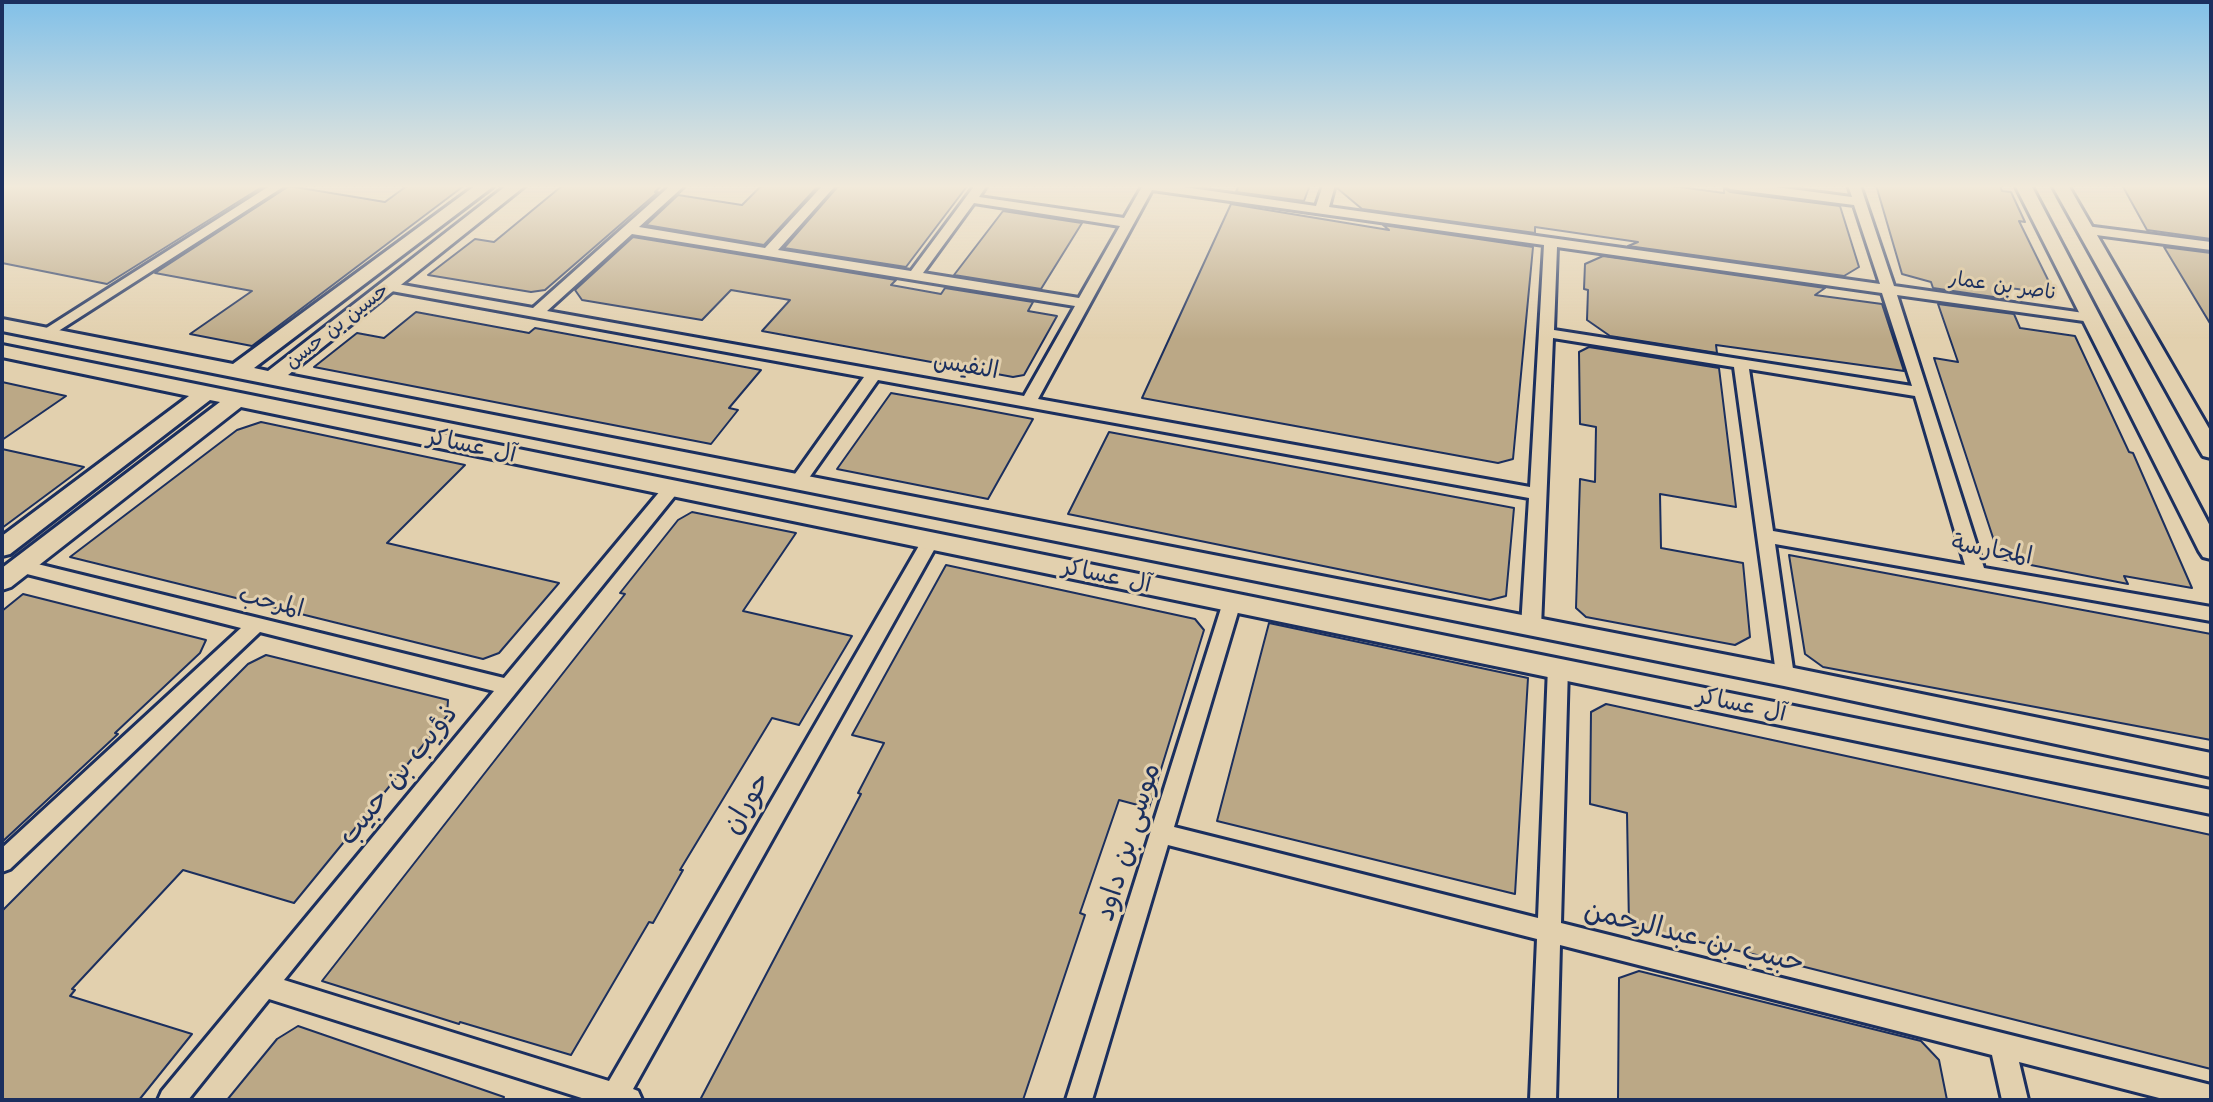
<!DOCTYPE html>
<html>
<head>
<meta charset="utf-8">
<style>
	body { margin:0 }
	#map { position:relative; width:2213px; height:1102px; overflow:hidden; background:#e2d0ae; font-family:"Comic Neue",sans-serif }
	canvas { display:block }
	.frame { position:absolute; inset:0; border:4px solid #1b2f5e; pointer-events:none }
</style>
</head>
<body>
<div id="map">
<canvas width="2213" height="1102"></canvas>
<div class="frame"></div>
</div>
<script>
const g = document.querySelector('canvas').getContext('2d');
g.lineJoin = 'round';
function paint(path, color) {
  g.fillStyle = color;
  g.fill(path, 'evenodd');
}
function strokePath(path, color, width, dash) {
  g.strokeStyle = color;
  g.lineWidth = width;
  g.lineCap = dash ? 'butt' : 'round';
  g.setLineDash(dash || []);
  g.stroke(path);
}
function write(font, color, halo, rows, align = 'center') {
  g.font = font + ' "Comic Neue","Playpen Sans Arabic",sans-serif';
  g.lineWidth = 6;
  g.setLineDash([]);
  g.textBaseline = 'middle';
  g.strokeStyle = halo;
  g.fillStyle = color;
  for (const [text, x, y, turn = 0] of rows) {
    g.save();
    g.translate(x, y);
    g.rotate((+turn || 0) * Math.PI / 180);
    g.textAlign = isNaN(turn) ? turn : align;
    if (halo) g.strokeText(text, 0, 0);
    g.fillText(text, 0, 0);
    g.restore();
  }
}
const building = new Path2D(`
	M 2,185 L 265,185 L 107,284 L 2,263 Z
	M 408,185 L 465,185 L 252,346 L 190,334 L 252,291 L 155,273 L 289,186 L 385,202 Z
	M 563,185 L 662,185 L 655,192 L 658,192 L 545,290 L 531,292 L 428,275 L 475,239 L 494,242 Z
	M 762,185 L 819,185 L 764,245 L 646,225 L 678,195 L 742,205 Z
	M 839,185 L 968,185 L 906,267 L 784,248 Z
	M 1239,185 L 1310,185 L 1304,201 L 1236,192 Z
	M 1338,185 L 1666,185 L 1724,193 L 1724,188 L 1730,192 L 1840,206 L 1859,267 L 1844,276 L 1628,246 L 1638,242 L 1535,227 L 1535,233 L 1362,209 L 1337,188 Z
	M 1876,185 L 2000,185 L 2002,191 L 2011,192 L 2025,222 L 2019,221 L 2055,294 L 2002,287 L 2007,299 L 1933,288 L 1931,282 L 1902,274 Z
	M 2122,185 L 2211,185 L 2211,239 L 2147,230 Z
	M 1231,204 L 1389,230 L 1383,225 L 1533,247 L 1513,459 L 1498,463 L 1142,398 Z
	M 1003,211 L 1082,223 L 1041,289 L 954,275 Z
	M 633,237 L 896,280 L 891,285 L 941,294 L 945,288 L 1033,302 L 1028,311 L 1057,316 L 1024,375 L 1013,377 L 762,331 L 790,300 L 731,290 L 702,320 L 582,300 L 575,290 Z
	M 2164,247 L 2211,253 L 2211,325 Z
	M 1603,256 L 1825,288 L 1815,295 L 1882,304 L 1904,371 L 1716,345 L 1717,353 L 1610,336 L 1587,320 L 1588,290 L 1584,289 L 1585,264 Z
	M 1938,304 L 2014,314 L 2020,328 L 2075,336 L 2129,452 L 2133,453 L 2192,588 L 2124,576 L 2128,584 L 2000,559 L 1934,358 L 1958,362 Z
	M 416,312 L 529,333 L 535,328 L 761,370 L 729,408 L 738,410 L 711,444 L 314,367 L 357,333 L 384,338 Z
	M 1589,347 L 1719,368 L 1736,507 L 1660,494 L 1661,548 L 1743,563 L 1750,637 L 1735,645 L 1586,617 L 1576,608 L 1580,479 L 1595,482 L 1596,427 L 1580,424 L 1579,352 Z
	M 2,382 L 66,396 L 2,440 Z
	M 891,393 L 964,406 L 1033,419 L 988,499 L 837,469 Z
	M 261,422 L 465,465 L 387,543 L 559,583 L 499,653 L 483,659 L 70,557 L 237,430 Z
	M 1109,432 L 1514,508 L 1506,596 L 1490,600 L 1068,514 Z
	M 2,449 L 84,467 L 2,528 Z
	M 692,512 L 796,533 L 743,611 L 852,636 L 799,725 L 772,718 L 680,870 L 683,870 L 653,923 L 649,922 L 571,1055 L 460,1022 L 459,1024 L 322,981 L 625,594 L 620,593 L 678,520 Z
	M 1789,555 L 2211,634 L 2211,740 L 1823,667 L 1805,654 Z
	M 946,565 L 1195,619 L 1204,630 L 1149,808 L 1119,800 L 1080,913 L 1085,915 L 1023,1100 L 700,1100 L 861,794 L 858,793 L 884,743 L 852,735 Z
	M 23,594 L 206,640 L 200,653 L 115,733 L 118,734 L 2,842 L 2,611 Z
	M 1269,623 L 1528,678 L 1515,894 L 1217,821 Z
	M 266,655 L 448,700 L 447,716 L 294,903 L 183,870 L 72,989 L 75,990 L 70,996 L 192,1034 L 139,1100 L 2,1100 L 2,911 L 248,664 Z
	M 1606,704 L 2211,835 L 2211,1069 L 1761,956 L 1629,926 L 1627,813 L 1590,804 L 1591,712 Z
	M 1639,971 L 1921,1041 L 1939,1060 L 1947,1100 L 1618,1100 L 1619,978 Z
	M 298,1026 L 504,1097 L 503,1100 L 227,1100 L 277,1039 Z`);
const minor = new Path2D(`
	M 271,185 L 286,185 L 49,337 L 39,337 L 37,334 Z
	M 671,185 L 685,185 L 639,227 L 765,248 L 823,185 L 836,185 L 778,250 L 911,271 L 975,185 L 987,185 L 979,197 L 1124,218 L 1143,185 L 1170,185 L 1316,206 L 1323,185 L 1335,185 L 1329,207 L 1880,284 L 1854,205 L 1730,189 L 1724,185 L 1760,185 L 1852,197 L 1848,185 L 1860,185 L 1894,286 L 2091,314 L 2098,318 L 2091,322 L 1897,295 L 1984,568 L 2211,607 L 2211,621 L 1775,544 L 1794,676 L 1791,681 L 1777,681 L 1734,367 L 1553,338 L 1541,627 L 1538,632 L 1524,632 L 1521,627 L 1529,498 L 878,380 L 804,485 L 798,487 L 790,481 L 864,377 L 386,290 L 379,286 L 386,282 L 533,308 ZM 1152,190 L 1544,245 L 1530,487 L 1038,399 ZM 974,203 L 1120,226 L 1079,298 L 923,273 ZM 632,234 L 1075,306 L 1024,396 L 547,311 ZM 1557,247 L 1882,293 L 1912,386 L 1554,330 ZM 1749,369 L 1915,396 L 1965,565 L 1773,531 Z
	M 2086,226 L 2211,242 L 2211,250 L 2081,233 L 2079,230 Z
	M 672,482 L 681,488 L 678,492 L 284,980 L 609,1081 L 924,537 L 936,537 L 939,541 L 633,1089 L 638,1091 L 642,1100 L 588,1100 L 269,999 L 188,1100 L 158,1100 L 162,1091 L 494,691 L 260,632 L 10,869 L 2,872 L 2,848 L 241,628 L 15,571 L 12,566 L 15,561 L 21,560 L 504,678 L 666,484 Z
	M 1232,595 L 1239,597 L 1241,602 L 1174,827 L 1538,918 L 1548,667 L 1551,662 L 1565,662 L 1568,667 L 1561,923 L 2211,1085 L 2211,1100 L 2167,1100 L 2019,1062 L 2028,1100 L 2002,1100 L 1992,1055 L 1560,945 L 1556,1100 L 1530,1100 L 1537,939 L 1168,845 L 1092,1100 L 1066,1100 L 1223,602 L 1225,597 Z`);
const tertiary = new Path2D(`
	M 476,185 L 495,185 L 254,368 L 268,371 L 507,185 L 526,185 L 288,375 L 1784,666 L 2211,753 L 2211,777 L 1784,686 L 2,331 L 2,319 L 233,364 Z
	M 2015,185 L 2031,185 L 2211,528 L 2211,559 L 2203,557 L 2199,551 Z
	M 2052,185 L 2068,185 L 2211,432 L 2211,458 L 2203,456 L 2200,451 Z
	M 2,345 L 2211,790 L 2211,814 L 241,407 L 11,587 L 2,590 L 2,568 L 220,402 L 210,400 L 10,554 L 2,556 L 2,536 L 189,396 L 2,357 Z`);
const farStreetnames = [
	["ناصر بن عمار",2003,286,8],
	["حسين بن حسن",337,326,-38]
];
const streetNames = [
	["النفيس",966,366,10],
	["آل عساكر",472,446,12],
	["المحارسة",1992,550,10],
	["آل عساكر",1107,576,12],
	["المرحب",271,602,14],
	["آل عساكر",1742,705,12]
];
const nearStreetnames = [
	["ذؤيب بن حبيب",398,775,-51],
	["حوران",746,804,-60],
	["موسى بن داود",1128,842,-73],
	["حبيب بن عبدالرحمن",1694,937,14]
];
paint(building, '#bba886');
strokePath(building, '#1b2f5e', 2);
strokePath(minor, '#1b2f5e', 6);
strokePath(tertiary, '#1b2f5e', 6);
paint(minor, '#e2d0ae');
paint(tertiary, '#e2d0ae');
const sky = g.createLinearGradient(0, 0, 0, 339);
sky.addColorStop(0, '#81c0e8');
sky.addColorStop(0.55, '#f2eadb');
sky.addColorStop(1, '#f2eadb00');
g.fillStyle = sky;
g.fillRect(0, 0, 2213, 339);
write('20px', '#1b2f5e', '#e2d0ae', farStreetnames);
write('24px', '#1b2f5e', '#e2d0ae', streetNames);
write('28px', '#1b2f5e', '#e2d0ae', nearStreetnames);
</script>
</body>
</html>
